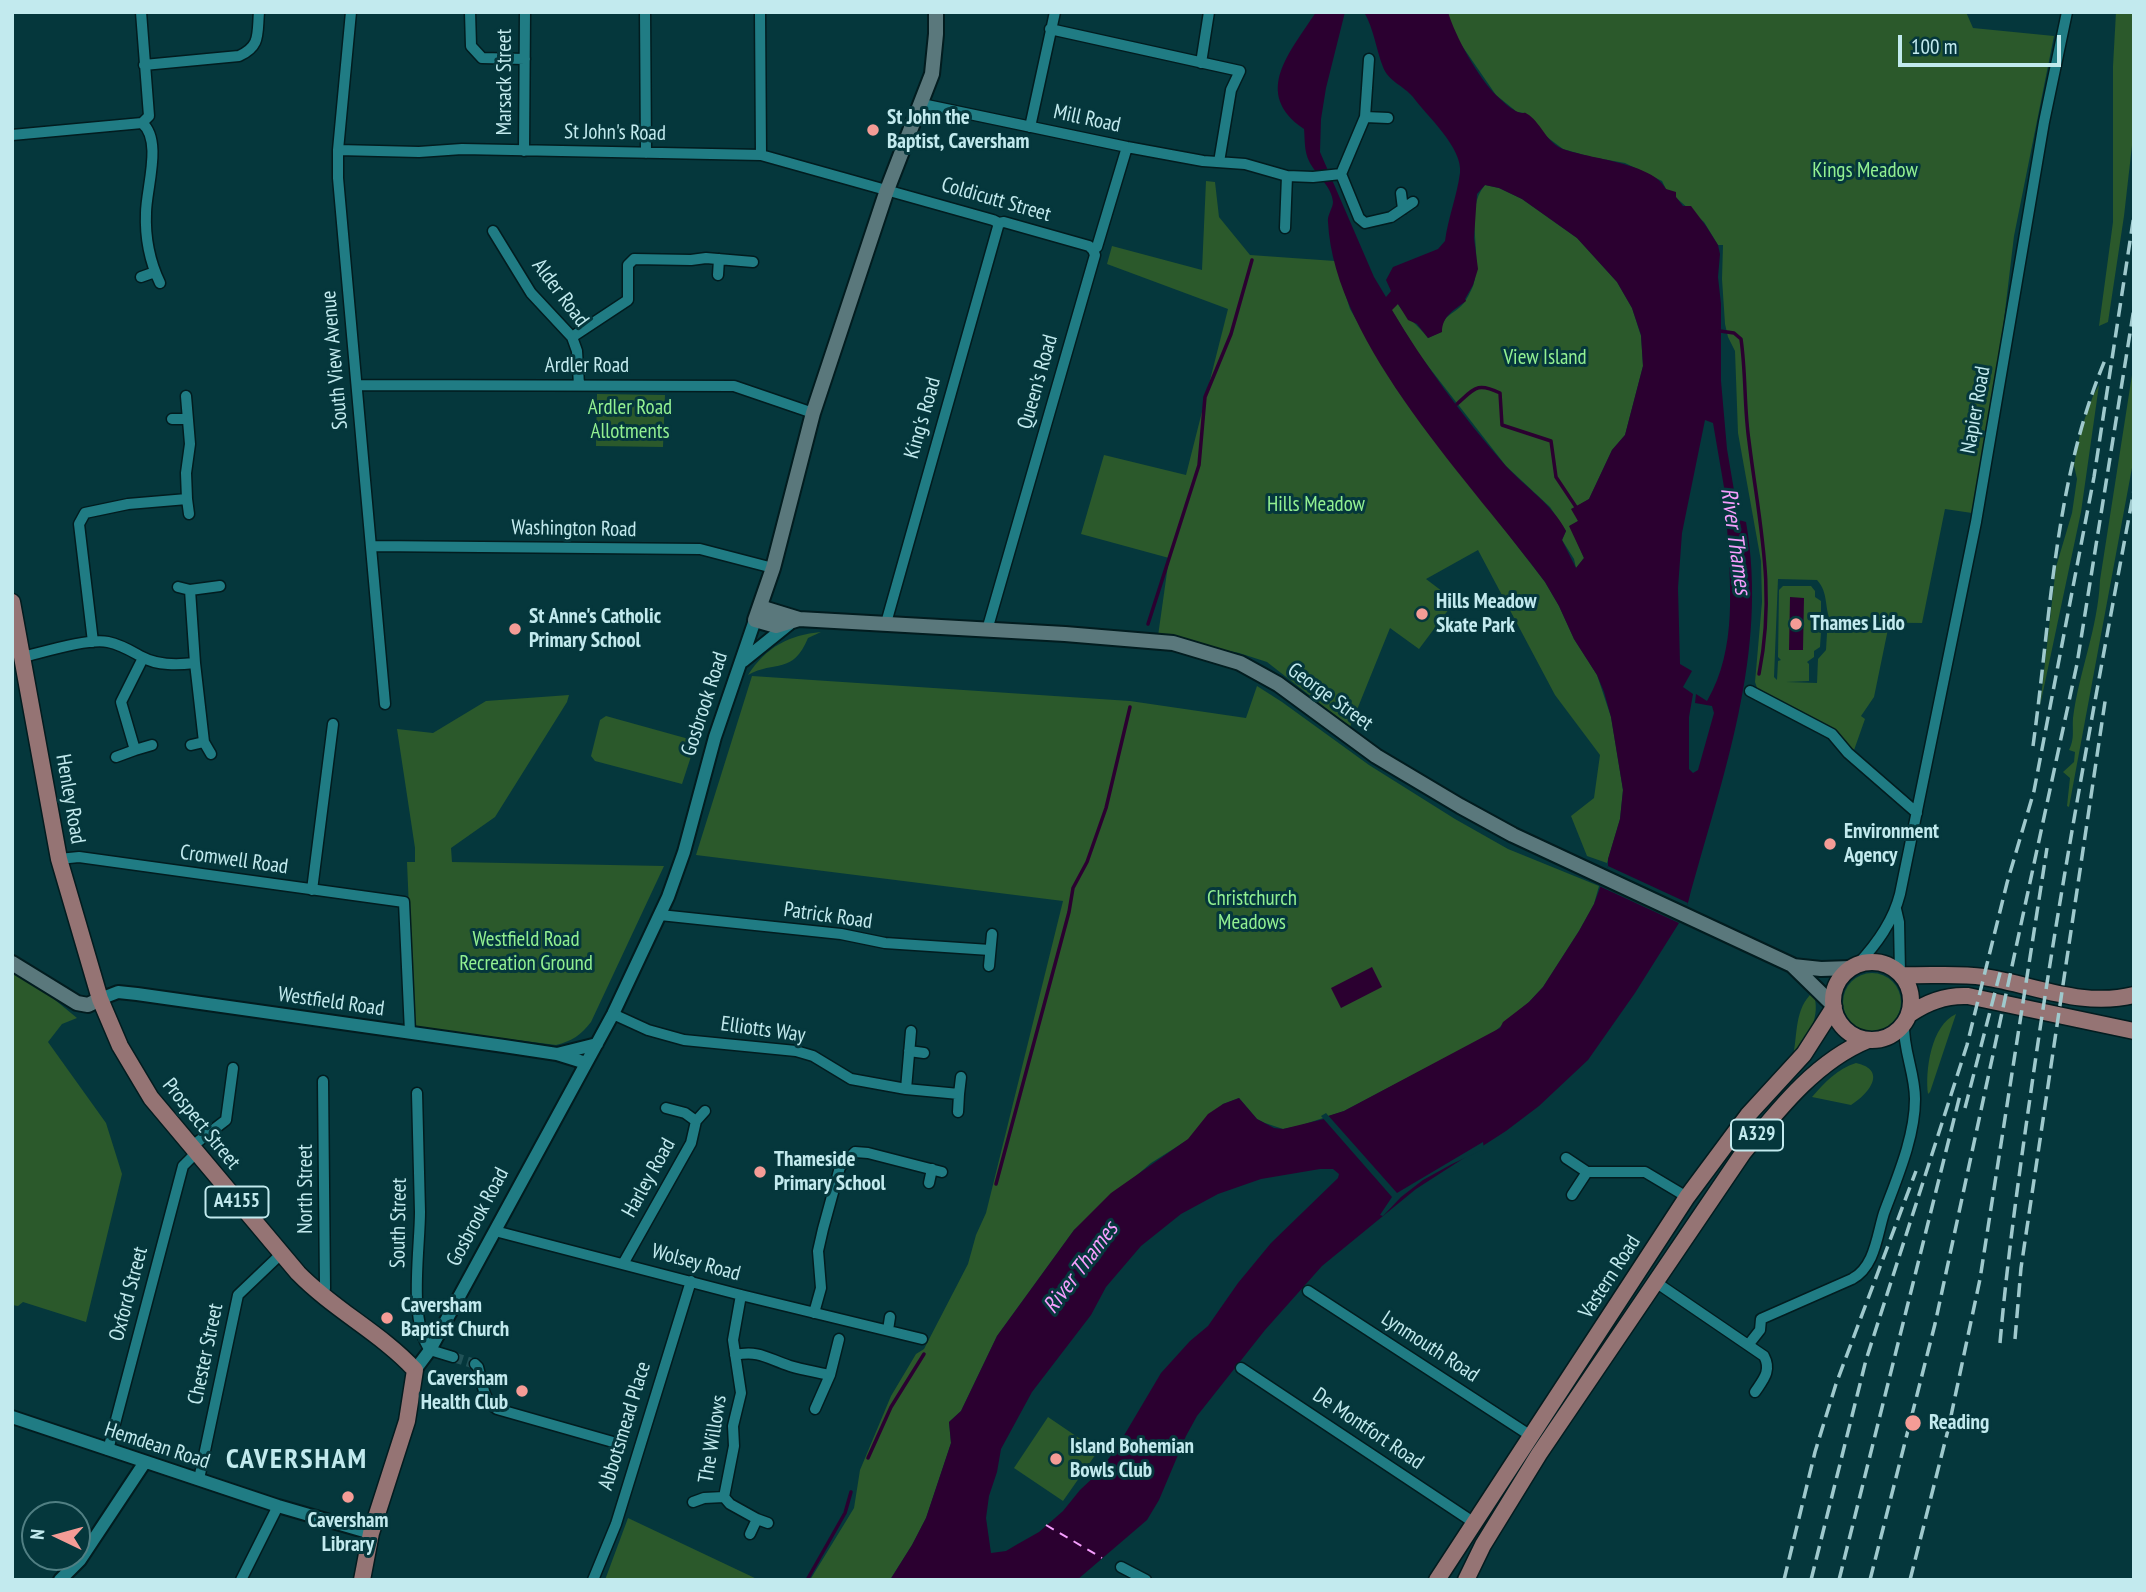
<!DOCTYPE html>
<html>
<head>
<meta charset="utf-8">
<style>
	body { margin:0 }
	#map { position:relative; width:2146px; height:1592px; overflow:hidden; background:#05373c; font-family:"PT Sans Narrow",sans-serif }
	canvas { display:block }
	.frame { position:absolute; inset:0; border:14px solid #c2eaee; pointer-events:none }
	.north { position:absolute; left:21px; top:1501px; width:70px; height:70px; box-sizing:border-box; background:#05373c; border:2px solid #517f83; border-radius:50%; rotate:275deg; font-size:19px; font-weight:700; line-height:28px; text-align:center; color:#c2eaee }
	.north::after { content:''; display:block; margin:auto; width:24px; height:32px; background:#f59c96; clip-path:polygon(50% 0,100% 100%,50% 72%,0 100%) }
	.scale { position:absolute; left:1898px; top:35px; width:163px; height:32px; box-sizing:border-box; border:4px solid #c2eaee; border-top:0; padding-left:9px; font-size:21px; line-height:24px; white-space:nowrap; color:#c2eaee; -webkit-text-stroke:5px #05373c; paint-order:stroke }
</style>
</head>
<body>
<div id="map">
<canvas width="2146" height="1592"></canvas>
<div class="frame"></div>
<div class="north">N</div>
<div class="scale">100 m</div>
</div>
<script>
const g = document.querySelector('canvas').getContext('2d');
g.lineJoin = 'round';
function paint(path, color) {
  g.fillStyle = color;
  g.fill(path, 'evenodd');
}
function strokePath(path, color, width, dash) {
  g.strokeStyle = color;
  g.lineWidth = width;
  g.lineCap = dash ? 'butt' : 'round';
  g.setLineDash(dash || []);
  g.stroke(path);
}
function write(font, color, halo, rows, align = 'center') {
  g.font = font + ' "PT Sans Narrow",sans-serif';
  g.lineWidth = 6;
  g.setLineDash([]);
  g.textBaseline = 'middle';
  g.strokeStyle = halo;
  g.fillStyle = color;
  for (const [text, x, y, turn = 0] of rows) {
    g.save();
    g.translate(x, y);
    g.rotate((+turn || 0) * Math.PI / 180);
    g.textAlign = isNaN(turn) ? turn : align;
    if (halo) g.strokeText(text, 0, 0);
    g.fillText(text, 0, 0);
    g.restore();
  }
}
const green = new Path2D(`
	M 1448,12 L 1966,12 L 1973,28 L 2054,36 L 2014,236 L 2003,328 L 1972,513 L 1945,509 L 1922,623 L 1831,622 C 1824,608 1829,593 1817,580 L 1778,579 L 1774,677 L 1777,680 L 1778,661 L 1781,660 L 1778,657 L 1779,590 L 1783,586 L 1811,586 L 1815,591 L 1815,597 L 1821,601 L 1821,616 L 1825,620 L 1825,628 L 1821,632 L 1820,647 L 1814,651 L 1814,657 L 1807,662 L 1809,664 L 1809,681 L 1786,682 L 1817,683 L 1818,659 L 1826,650 L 1827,633 L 1831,628 L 1888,629 L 1874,697 L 1861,716 L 1865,719 L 1853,753 L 1833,732 L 1758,691 L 1755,682 L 1762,602 L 1761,561 L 1738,433 L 1735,351 L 1728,337 L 1725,324 L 1722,279 L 1723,245 L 1718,245 L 1704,222 L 1666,189 L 1662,181 L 1625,163 L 1591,157 L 1563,149 L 1547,137 L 1524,113 L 1517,112 L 1496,95 L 1449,27 Z
	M 2116,12 L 2134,12 L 2134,128 L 2124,216 L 2108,322 L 2099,326 L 2113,222 L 2113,66 Z
	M 1206,181 L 1215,182 L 1219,217 L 1250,255 L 1335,261 L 1350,309 L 1396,388 L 1545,582 L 1559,606 L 1574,639 L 1597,675 L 1611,717 L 1623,790 L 1620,819 L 1607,863 L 1587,856 L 1571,816 L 1594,798 L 1600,755 L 1555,695 L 1478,550 L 1426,579 L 1455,601 L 1419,649 L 1390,628 L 1350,727 L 1267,662 L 1239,653 L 1158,636 L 1169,558 L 1081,534 L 1104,455 L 1186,475 L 1228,309 L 1107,264 L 1112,246 L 1202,270 Z
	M 1485,185 L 1499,188 L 1522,199 L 1577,238 L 1617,282 L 1632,308 L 1641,336 L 1643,366 L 1625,435 L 1612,450 L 1589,499 L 1576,507 L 1578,521 L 1570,526 L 1584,558 L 1576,568 L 1574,559 L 1562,540 L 1566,531 L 1550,507 L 1506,466 L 1442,384 L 1418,353 L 1391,309 L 1397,303 C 1407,318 1417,324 1428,338 L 1441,332 C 1442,315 1453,315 1463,304 C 1466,301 1471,291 1473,286 C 1484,255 1463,210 1485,185 Z
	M 2134,362 L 2134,457 L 2069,807 L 2067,806 L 2070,778 L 2063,772 L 2074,762 L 2075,752 L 2069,750 C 2075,738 2072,731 2073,718 C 2079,672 2098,628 2100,580 Z
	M 2099,385 L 2081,512 L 2040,706 L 2056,567 L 2072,513 L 2077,479 L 2074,465 L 2081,429 L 2093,396 Z
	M 597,394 L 665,395 L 663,447 L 596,446 Z
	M 821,632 L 808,638 C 793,675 775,660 748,675 C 766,647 789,635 821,632 Z
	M 752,676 L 1130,701 L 1246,718 L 1257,686 L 1282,702 L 1369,765 L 1455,819 L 1508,849 L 1599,886 L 1594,904 L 1579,931 L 1543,987 L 1529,1002 L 1493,1033 L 1344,1111 L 1299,1126 L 1283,1129 L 1265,1123 L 1257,1119 L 1239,1098 L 1223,1104 L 1189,1139 L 1151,1163 L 1074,1230 L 997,1336 L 961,1411 L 949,1422 L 951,1443 L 926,1518 L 912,1545 L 890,1580 L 810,1580 L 854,1508 L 860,1470 L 891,1396 L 916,1354 L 924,1349 L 968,1264 L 976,1235 L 986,1213 L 1063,901 L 696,855 Z
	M 569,695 L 567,702 L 495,817 L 451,848 L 452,862 L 664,866 L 591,1022 C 581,1035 572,1041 556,1045 L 414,1027 L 407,862 L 415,862 L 415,848 L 397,729 L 433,733 L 486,701 Z
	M 606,716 L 696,741 L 682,784 L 595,761 L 591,756 L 600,720 Z
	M 12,971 L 43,990 L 77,1018 L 62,1024 L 48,1042 L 106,1123 L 122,1174 L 86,1322 L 23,1302 L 18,1306 L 12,1305 Z
	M1843 1002a29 29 0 1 1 58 0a29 29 0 1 1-58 0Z
	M 1813,992 C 1822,1017 1808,1037 1793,1056 C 1798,1034 1794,1009 1813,992 Z
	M 1956,1014 L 1930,1092 L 1928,1094 C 1925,1071 1931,1025 1956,1014 Z
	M 1856,1063 C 1888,1070 1869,1094 1851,1105 L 1812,1097 C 1825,1082 1837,1069 1856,1063 Z
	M 1048,1417 L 1098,1451 L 1063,1501 L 1014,1468 Z
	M 628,1518 L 759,1580 L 605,1580 Z`);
const water = new Path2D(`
	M 1316,12 L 1345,12 L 1326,88 L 1321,119 L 1320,152 L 1374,277 L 1386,297 L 1391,291 L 1386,280 L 1393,267 L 1438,249 L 1445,241 C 1448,218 1457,196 1460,173 C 1463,148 1427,116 1413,97 C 1404,86 1388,81 1383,67 C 1376,49 1374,29 1364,12 L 1448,12 C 1455,36 1479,79 1497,96 C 1502,101 1512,110 1518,112 C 1526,115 1522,110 1529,115 C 1542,125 1547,143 1563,149 C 1590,159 1653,163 1666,189 L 1676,192 L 1676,197 L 1683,206 L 1691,206 L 1706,226 L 1718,245 L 1720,254 L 1718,277 L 1721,304 L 1721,381 L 1727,449 L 1739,520 L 1746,522 C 1769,654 1722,776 1688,903 L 1679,923 L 1635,993 L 1588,1060 L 1539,1106 L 1506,1131 L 1416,1189 L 1322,1266 L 1265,1330 L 1197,1416 L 1186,1436 L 1159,1500 L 1147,1520 L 1077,1580 L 890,1580 L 912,1545 L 926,1518 L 951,1443 L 949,1422 L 961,1411 L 997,1336 L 1074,1230 L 1111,1193 L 1188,1139 L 1208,1114 L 1223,1104 L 1239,1098 L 1257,1119 L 1274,1128 L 1283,1129 L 1324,1119 L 1328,1116 L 1344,1111 L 1500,1028 L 1503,1022 L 1529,1002 L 1543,987 L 1579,931 L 1594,904 L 1608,866 L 1608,859 L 1620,819 L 1623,790 L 1611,717 L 1604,692 L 1597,675 L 1574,639 L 1559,606 L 1545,582 C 1474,485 1334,345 1328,222 C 1327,215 1333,208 1333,202 C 1332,186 1315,174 1309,161 C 1304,151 1305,140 1304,129 C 1251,93 1291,51 1316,12 ZM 1485,185 L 1499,188 L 1522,199 L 1577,238 L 1617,282 L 1632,308 L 1641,335 L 1643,366 L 1625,435 L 1612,450 L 1589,499 L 1571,509 L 1578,521 L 1569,526 L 1584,558 L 1576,568 L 1562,540 L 1566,531 C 1552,504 1526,488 1505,465 C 1463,417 1424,364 1392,310 L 1398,304 L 1408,320 L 1417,324 L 1428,338 L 1442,332 C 1442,316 1454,310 1466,301 L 1465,299 L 1473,285 L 1478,269 L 1474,238 L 1477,194 ZM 1705,420 L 1713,423 L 1730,522 L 1727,526 C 1730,584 1738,648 1707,701 L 1696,694 L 1695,703 L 1712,706 L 1714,713 L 1698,770 L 1693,773 L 1689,769 L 1689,717 L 1693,694 L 1683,687 L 1692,671 L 1680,664 L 1678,588 L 1682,533 ZM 1320,1169 L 1333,1169 L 1339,1174 L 1338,1178 L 1271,1243 L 1238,1283 L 1208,1326 L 1190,1341 L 1161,1373 L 1116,1449 L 1097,1474 L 1080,1490 L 1063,1511 L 1039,1532 L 1016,1545 L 1006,1551 L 991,1553 L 986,1518 L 989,1496 L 997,1472 L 1001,1449 L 1032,1392 L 1091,1315 L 1106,1287 L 1141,1246 L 1181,1214 L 1218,1194 L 1261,1179 Z
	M 1790,597 L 1804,598 L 1803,650 L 1789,650 Z
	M 1372,967 L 1382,987 L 1341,1008 L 1331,988 Z`);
const pier = new Path2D(`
	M 1608,866 L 1688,903 L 1679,923 L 1599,886 Z
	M 1326,1113 L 1397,1193 L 1483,1142 L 1484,1149 L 1452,1164 L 1423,1180 L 1401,1197 L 1383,1216 L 1380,1215 L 1392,1197 L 1321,1116 Z`);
const stream = new Path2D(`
	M 1720,331 L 1734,333 L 1741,339 C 1746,373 1744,407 1749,441 C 1759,523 1776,590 1759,674
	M 1457,404 C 1475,388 1477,382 1500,393 L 1502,425 L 1551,441 L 1556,477 L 1576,507
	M 1148,624 L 1199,465 L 1205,397 L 1231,334 L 1252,260
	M 996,1184 L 1069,912 L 1073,888 L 1087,862 L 1106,808 L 1130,707
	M 868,1458 L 891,1407 L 924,1354
	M 807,1580 L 845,1513 L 851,1492`);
const ferry = new Path2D(`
	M 1046,1525 L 1102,1558`);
const minorTunnel = new Path2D(`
	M 453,1357 L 475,1364`);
const minor = new Path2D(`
	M 351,12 L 338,150 L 338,178 L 385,704
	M 470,12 L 471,46 L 482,58 L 525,59
	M 645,12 L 646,153
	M 760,12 L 761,155
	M 1050,29 L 1240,71 L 1231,90 L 1219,162
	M 1201,63 L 1209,12
	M 144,65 L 239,56 C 261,46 257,34 259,12
	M 922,104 L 1127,147 L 1203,161 L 1245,164 L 1287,176 L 1313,177 L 1341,174 L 1365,117 L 1369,59
	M 1365,117 L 1388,118
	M 142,123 C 163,140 146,189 146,213 C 145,237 150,262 160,283
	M 1030,127 L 1055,12
	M 12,135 L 142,123 L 149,116 L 141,12
	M 338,150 L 419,152 L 462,149 L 761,155 L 993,220 L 999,223 L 1004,222 L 1089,246 L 1093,250
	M 524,151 L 525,12
	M 1341,174 L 1359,218 L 1365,223 L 1391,217 L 1413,202
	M 1401,193 L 1403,209
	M 1285,228 L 1287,176
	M 493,231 L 531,293 L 572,337 L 577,351 L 579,385
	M 718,275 L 719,259
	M 141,277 L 155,272
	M 572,337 L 628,300 L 628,265 L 634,259 L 691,260 L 706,258 L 753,262
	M 357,385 L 734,386 L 813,413
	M 172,419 L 187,419
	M 187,499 L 189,514
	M 372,546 L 700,549 L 773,568
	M 190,590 L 220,586
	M 886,623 L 999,223
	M 987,630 L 1095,255 L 1093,250 L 1097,247 L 1127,147
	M 93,642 L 79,524 L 85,513 L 128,504 L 187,499 L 186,473 L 190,444 L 186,396
	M 23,657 C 44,652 88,638 108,642 C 122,645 131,651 142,657 C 158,666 178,665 195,663 L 190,590 L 178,587
	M 195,663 L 204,742 L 211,754
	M 1750,691 L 1832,734 L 1848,753 L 1917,813
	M 191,745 L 204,742
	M 135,750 L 152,745
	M 116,757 L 135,750 L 121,702 L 143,658
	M 59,859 L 79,857 L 404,902 L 410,1032
	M 312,890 L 333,724
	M 1896,909 L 1899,922 L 1900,973
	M 660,915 L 841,934 L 885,943 L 990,950
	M 1857,965 C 1877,944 1893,922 1900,894 L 1976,522 L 2044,122 L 2067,12
	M 989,966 L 992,934
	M 613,1014 L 648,1030 L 684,1040 L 796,1051 L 813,1056 L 851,1079 L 906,1089 L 959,1094 L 961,1077
	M 909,1051 L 924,1053
	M 906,1089 L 911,1031
	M 417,1093 C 418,1133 419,1173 420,1212 C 420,1249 408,1321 430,1350 L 453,1357
	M 666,1108 L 685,1113 L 696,1121
	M 958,1112 L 959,1094
	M 191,1147 L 226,1120 L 233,1068
	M 1566,1158 L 1587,1172 L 1645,1172 L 1687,1197
	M 929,1183 L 932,1169
	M 1572,1195 L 1587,1172
	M 495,1231 L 741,1295 L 922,1339
	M 623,1264 L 691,1143 L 696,1121 L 705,1111
	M 1657,1283 L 1764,1356 C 1772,1371 1763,1380 1755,1392
	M 1308,1291 L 1531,1436
	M 322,1296 L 325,1288 L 323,1081
	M 814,1313 L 821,1288 L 818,1251 L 823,1229 L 840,1167 L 855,1152 L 868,1153 L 942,1172
	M 888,1330 L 890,1317
	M 1749,1344 L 1760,1330 L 1761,1319 L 1852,1279 C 1875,1267 1877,1235 1884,1213 C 1897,1178 1915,1137 1915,1099 C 1915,1073 1903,1050 1904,1024
	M 735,1355 C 760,1350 768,1359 790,1366 C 803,1370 817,1372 830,1375
	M 475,1364 L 478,1367 C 482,1381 483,1401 497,1409 L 620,1444
	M 1241,1368 L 1473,1522
	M 815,1409 L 830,1375 L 839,1339
	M 108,1450 L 183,1166 L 196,1153
	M 199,1479 L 238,1295 L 281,1254
	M 724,1497 L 730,1504 L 757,1519
	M 693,1502 L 704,1498 L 724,1497 L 734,1446 L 733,1426 L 741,1393 L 733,1340 L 741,1295
	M 750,1534 L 757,1519 L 768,1523
	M 1121,1567 L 1146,1580
	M 241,1580 L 278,1506
	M 593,1580 L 616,1524 L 691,1281`);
const tertiary = new Path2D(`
	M 743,661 L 789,624
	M 100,999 L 118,992 L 137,994 L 504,1046 L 557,1054 L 586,1063
	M 557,1054 L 597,1044
	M 415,1370 L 430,1350 L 613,1014 L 668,897 L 684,852 L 715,737 L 755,620
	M 12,1417 L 278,1506 L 371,1533
	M 60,1580 L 80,1560 L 145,1462`);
const secondary = new Path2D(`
	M 760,607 L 799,619 L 1065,634 L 1173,643 L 1240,663 L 1278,684 L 1376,756 L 1460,806 L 1513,835 L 1792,965 L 1833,1005
	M 799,619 L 776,626 L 755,620 L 773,568 L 813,413 L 887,190 L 932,74 L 936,34 L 936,12
	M 12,963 L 77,1003 L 88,1005 L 100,999
	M 1793,966 L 1821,969 L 1851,968`);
const primary = new Path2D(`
	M 12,602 L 59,859 L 100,999 L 120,1046 L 151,1098 L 298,1273 C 334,1310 381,1333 415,1370 L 407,1421 L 371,1533 L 362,1580
	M1833 1001a39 39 0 1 1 78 0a39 39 0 1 1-78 0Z
	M 1902,975 C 1929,976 1957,973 1984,977 C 2035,985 2082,1008 2134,995
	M 1910,1014 C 1927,1002 1947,995 1968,996 L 2134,1031
	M 1437,1580 L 1687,1197 L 1748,1115 L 1804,1054 L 1834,1007
	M 1466,1580 L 1483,1545 L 1539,1454 L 1743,1153 C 1778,1110 1816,1061 1868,1040`);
const rail = new Path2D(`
	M 2033,746 C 2051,616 2054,482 2105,360
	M 1965,1108 L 2001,969
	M 2015,1339 L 2021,1268 L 2106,695
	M 2000,1343 C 2008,1251 2021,1161 2034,1070 C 2062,875 2098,683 2134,490
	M 1784,1580 L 1815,1452 L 1836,1384 L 1916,1171
	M 1811,1580 L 1866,1360 L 1967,1045 L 2007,883 L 2034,791 L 2094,477 L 2134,215
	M 1839,1580 L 1960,1095
	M 1870,1580 L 1935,1324 L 2077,664 L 2134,308
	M 1910,1580 L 1948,1430 L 1980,1279 L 2047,848`);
const markers = [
	[873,130,7,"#f59c96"],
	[1422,614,7,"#f59c96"],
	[1796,624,7,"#f59c96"],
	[515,629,7,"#f59c96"],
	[1830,844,7,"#f59c96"],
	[760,1172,7,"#f59c96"],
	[387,1318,7,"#f59c96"],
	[522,1391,7,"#f59c96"],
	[1913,1423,9,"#f59c96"],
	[1056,1459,7,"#f59c96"],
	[348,1497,7,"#f59c96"]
];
const shields = [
	[1757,1135,52],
	[237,1202,63]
];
const shieldNames = [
	["A329",1757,1135],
	["A4155",237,1202]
];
const streetNames = [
	["Marsack Street",505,82,-90],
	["Mill Road",1087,119,12],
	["St John's Road",615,133,1],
	["Coldicutt Street",996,200,16],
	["Alder Road",560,293,53],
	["South View Avenue",335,360,-95],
	["Ardler Road",587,366],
	["Queen's Road",1038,382,-74],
	["Napier Road",1976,410,-80],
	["King's Road",923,418,-74],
	["Washington Road",574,529,1],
	["George Street",1330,697,36],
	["Gosbrook Road",705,704,-72],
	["Henley Road",70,799,80],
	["Cromwell Road",234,860,8],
	["Patrick Road",828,916,8],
	["Westfield Road",331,1002,8],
	["Elliotts Way",763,1030,8],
	["Prospect Street",201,1124,51],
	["Harley Road",649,1178,-61],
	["North Street",306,1189,-90],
	["Gosbrook Road",478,1217,-62],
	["South Street",399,1223,-89],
	["Wolsey Road",696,1263,15],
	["Vastern Road",1610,1277,-57],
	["Oxford Street",129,1294,-75],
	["Lynmouth Road",1430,1347,33],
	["Chester Street",206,1354,-78],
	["Abbotsmead Place",625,1426,-73],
	["De Montfort Road",1368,1429,34],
	["The Willows",713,1439,-81],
	["Hemdean Road",157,1446,18]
];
const poiNames = [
	["St John the",887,118],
	["Baptist, Caversham",887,142],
	["Hills Meadow",1436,602],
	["Skate Park",1436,626],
	["St Anne's Catholic",529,617],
	["Primary School",529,641],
	["Thames Lido",1810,624],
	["Environment",1844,832],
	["Agency",1844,856],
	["Thameside",774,1160],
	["Primary School",774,1184],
	["Caversham",401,1306],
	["Baptist Church",401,1330],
	["Caversham",508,1379,"right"],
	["Health Club",508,1403,"right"],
	["Reading",1929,1423],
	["Island Bohemian",1070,1447],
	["Bowls Club",1070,1471],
	["Caversham",348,1521,"center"],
	["Library",348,1545,"center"]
];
const parkNames = [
	["Kings Meadow",1865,171],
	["View Island",1545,358],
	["Ardler Road",630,408],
	["Allotments",630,432],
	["Hills Meadow",1316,505],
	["Christchurch",1252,899],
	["Meadows",1252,923],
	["Westfield Road",526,940],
	["Recreation Ground",526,964]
];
const waterNames = [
	["River Thames",1735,541,82],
	["River Thames",1081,1268,-53]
];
const districtNames = [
	["CAVERSHAM",297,1460]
];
paint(green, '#2b592b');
paint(water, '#2b0030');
paint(pier, '#05373c');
strokePath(stream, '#2b0030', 3.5);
strokePath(ferry, '#f59efd', 2, [9, 7]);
strokePath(minorTunnel, '#215257', 10, [10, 5]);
strokePath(minor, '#021c1f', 13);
strokePath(tertiary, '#021c1f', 16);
strokePath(secondary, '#021c1f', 18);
strokePath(primary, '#021c1f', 19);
strokePath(minor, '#207c84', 10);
strokePath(tertiary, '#207c84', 12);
strokePath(secondary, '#5a787c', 14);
strokePath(primary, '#957474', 16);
strokePath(rail, '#9fc9cd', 3.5, [14, 7]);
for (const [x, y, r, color] of markers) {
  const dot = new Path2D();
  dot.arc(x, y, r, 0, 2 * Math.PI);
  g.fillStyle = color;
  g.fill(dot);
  strokePath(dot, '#05373c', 2.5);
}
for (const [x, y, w] of shields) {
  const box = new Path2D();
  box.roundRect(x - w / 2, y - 15.5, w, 31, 5);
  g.fillStyle = '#05373c';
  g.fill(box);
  strokePath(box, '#c2eaee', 2);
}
write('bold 19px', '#c2eaee', null, shieldNames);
write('21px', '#c2eaee', '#05373c', streetNames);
write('bold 21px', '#c2eaee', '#05373c', poiNames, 'left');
write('21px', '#92f091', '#05373c', parkNames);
write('italic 23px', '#f59efd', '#05373c', waterNames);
g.letterSpacing = '2px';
write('bold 28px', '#c2eaee', '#05373c', districtNames);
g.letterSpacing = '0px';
</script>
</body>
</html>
